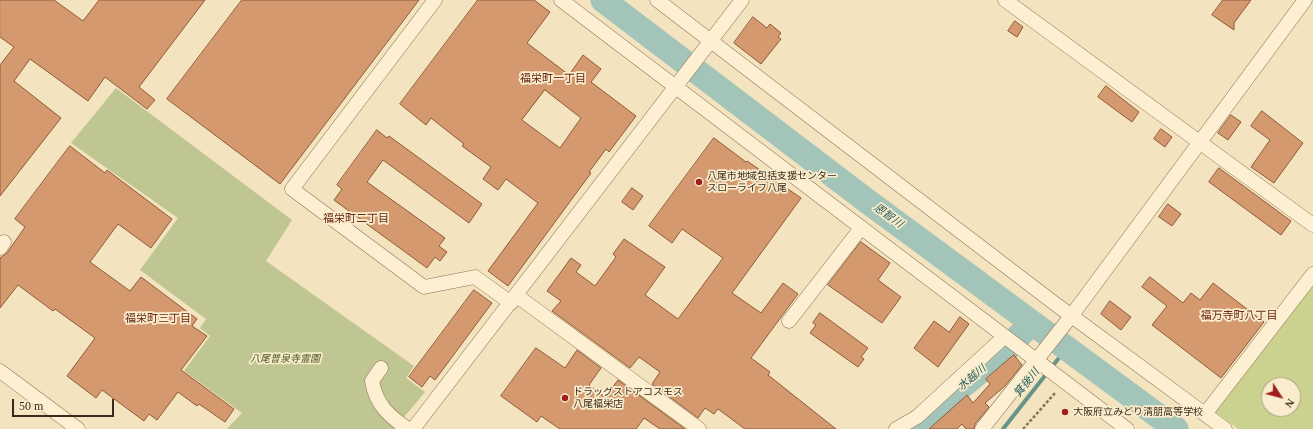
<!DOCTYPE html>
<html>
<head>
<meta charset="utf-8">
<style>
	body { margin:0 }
	#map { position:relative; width:1313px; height:429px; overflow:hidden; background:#f3e3be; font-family:"Times New Roman",serif }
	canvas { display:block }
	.north { position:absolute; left:1261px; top:377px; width:40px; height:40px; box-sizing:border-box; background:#f9edce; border:1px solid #ad9f86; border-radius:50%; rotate:126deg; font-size:11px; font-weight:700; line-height:16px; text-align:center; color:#3b2a1b }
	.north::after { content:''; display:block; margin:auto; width:14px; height:18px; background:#a31d1f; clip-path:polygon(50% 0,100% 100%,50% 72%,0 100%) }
	.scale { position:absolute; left:12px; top:399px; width:102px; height:18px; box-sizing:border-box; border:2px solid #3b2a1b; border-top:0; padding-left:5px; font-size:12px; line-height:14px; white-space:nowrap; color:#3b2a1b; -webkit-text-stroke:3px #f9edce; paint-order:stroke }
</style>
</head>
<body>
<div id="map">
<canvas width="1313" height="429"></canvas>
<div class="north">N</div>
<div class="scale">50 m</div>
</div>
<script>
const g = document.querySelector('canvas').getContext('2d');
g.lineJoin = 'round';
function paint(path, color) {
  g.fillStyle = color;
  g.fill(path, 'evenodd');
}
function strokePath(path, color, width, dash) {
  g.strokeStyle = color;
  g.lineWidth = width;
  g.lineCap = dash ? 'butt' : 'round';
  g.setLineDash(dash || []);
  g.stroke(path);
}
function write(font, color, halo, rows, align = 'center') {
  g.font = font + ' "Times New Roman","Noto Sans JP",serif';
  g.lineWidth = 3.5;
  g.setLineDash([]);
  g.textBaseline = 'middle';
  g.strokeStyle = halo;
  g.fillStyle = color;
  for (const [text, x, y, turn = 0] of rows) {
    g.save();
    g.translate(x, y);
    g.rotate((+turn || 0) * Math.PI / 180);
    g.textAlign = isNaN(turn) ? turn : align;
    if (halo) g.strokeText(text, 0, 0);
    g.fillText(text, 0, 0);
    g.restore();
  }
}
const green = new Path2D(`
	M 1313,284 L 1313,429 L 1238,429 L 1214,411 ZM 1269,385 L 1293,385 L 1293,409 L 1269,409 Z`);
const cemetery = new Path2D(`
	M 116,88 L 292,220 L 266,261 L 414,366 L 406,378 L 425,392 L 394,429 L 227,429 L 242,413 L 184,371 L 210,336 L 200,328 L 206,319 L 140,270 L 178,218 L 71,143 Z`);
const stream = new Path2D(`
	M 1003,429 L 1066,349`);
const river = new Path2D(`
	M 603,0 L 867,201 L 1176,429
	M 910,429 L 1007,349 L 1031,323`);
const building = new Path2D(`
	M 0,0 L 54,0 L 83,21 L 99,0 L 205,0 L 139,87 L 155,100 L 147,109 L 105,77 L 88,101 L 30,59 L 14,81 L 61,118 L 0,196 L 0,65 L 14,47 L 0,37 Z
	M 242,0 L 419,0 L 280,184 L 167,99 Z
	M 478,0 L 534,0 L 550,12 L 527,43 L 569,75 L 583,55 L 601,69 L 591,82 L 636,116 L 609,152 L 606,149 L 589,172 L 591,173 L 508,286 L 488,271 L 538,203 L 506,179 L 498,190 L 483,179 L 491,167 L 462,146 L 464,144 L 431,118 L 426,125 L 400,104 ZM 545,90 L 581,118 L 560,148 L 522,120 Z
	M 1223,0 L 1251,0 L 1234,23 L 1234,30 L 1212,15 Z
	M 753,17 L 767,28 L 770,24 L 781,33 L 778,37 L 781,39 L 761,64 L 734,43 Z
	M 1015,21 L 1023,27 L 1017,37 L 1008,31 Z
	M 1106,86 L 1139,112 L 1132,122 L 1098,97 Z
	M 1262,111 L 1303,143 L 1274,183 L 1251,167 L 1270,140 L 1251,126 Z
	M 1231,115 L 1241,122 L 1228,140 L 1218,133 Z
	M 1161,129 L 1172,137 L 1165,147 L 1154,139 Z
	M 377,130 L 387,138 L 389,136 L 482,204 L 469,223 L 383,160 L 367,182 L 445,238 L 439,246 L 447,252 L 440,261 L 435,257 L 427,268 L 334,200 L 342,189 L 337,185 Z
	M 714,138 L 746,162 L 747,161 L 801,198 L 732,293 L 761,313 L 783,283 L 798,294 L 751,358 L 770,372 L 768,375 L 836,429 L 745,429 L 718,409 L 714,414 L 705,408 L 698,418 L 652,384 L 660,372 L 639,357 L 630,368 L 552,311 L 561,301 L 547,291 L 571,258 L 581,265 L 576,272 L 595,286 L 616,257 L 613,254 L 624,239 L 665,267 L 645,295 L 678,319 L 723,258 L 682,229 L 672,243 L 649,226 Z
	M 70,146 L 105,173 L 107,170 L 172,219 L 151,248 L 118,224 L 90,262 L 130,291 L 141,277 L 197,319 L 192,326 L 207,336 L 181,370 L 234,409 L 225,422 L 199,404 L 197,406 L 178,392 L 157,420 L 149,414 L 144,421 L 102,390 L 96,398 L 67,376 L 95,338 L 55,309 L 53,311 L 18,285 L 0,308 L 0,258 L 7,253 L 25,227 L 15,219 Z
	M 1219,168 L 1291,221 L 1281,235 L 1209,182 Z
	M 632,188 L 643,196 L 633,210 L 622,202 Z
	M 1168,204 L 1181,214 L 1172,226 L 1159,217 Z
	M 861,242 L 890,263 L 878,280 L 901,297 L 882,323 L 828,285 Z
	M 1150,277 L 1183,303 L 1191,293 L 1200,300 L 1213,283 L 1264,322 L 1221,378 L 1152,325 L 1167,306 L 1142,287 Z
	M 474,290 L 492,303 L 435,380 L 430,376 L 422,387 L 409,377 Z
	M 1110,301 L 1131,317 L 1121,330 L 1101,314 Z
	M 820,313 L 868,348 L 861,357 L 864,359 L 858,367 L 810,333 L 816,325 L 813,323 Z
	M 960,317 L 969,324 L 938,367 L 914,348 L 934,321 L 949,332 Z
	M 536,348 L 565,368 L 577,350 L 601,368 L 589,385 L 605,397 L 618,380 L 685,429 L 660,429 L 644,418 L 636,429 L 560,429 L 541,416 L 537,422 L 501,396 Z
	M 1014,355 L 1022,365 L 1005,386 L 985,403 L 989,407 L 975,424 L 974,429 L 966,429 L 962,424 L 957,429 L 929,429 L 967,395 L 973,403 L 990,384 L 986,379 Z`);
const path = new Path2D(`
	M 1023,429 L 1056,392`);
const minor = new Path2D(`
	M 435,0 L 292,189 L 424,287 L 475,277 L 511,303
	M 561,0 L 1127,429
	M 657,0 L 1054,303 L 1225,429
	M 1005,0 L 1313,225
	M 0,248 L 4,242
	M 517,296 L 699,429
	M 789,321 L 861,228
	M 381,368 L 372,381 C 376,405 389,416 408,429
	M 0,371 L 78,429
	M 1205,414 L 1313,274
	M 413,429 L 742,0
	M 896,429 L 917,417 L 1004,337
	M 982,429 L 1072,315 L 1305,0`);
const markers = [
	[699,182,4,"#a31d1f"],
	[565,398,4,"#a31d1f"],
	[1065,412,4,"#a31d1f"]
];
const poiNames = [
	["八尾市地域包括支援センター",707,176],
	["スローライフ八尾",707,188],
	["ドラッグストアコスモス",573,392],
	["八尾福栄店",573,404],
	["大阪府立みどり清朋高等学校",1073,412]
];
const parkNames = [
	["八尾普泉寺霊園",285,359]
];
const neighbourhoodNames = [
	["福栄町一丁目",553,79],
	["福栄町二丁目",356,219],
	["福万寺町八丁目",1239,316],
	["福栄町三丁目",158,319]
];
const waterNames = [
	["恩智川",888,216,36],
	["水越川",972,378,-40],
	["箕後川",1027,383,-52]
];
paint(green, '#cbd290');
paint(cemetery, '#bfc691');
strokePath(stream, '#689388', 4);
strokePath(river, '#a2c4b9', 25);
paint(building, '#d5996f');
strokePath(building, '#8f5a37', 1);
strokePath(minor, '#8d7254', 15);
strokePath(path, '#8d7254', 2.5, [3, 2]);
strokePath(minor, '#fdf0d2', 14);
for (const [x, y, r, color] of markers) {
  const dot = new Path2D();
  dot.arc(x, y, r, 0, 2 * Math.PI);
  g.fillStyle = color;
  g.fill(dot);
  strokePath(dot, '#f9edce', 1.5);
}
write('10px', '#3b2a1b', '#f9edce', poiNames, 'left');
write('italic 10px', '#4b591f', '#f9edce', parkNames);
write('11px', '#6c2715', '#f9edce', neighbourhoodNames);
write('italic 11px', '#285c59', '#f9edce', waterNames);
</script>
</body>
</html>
